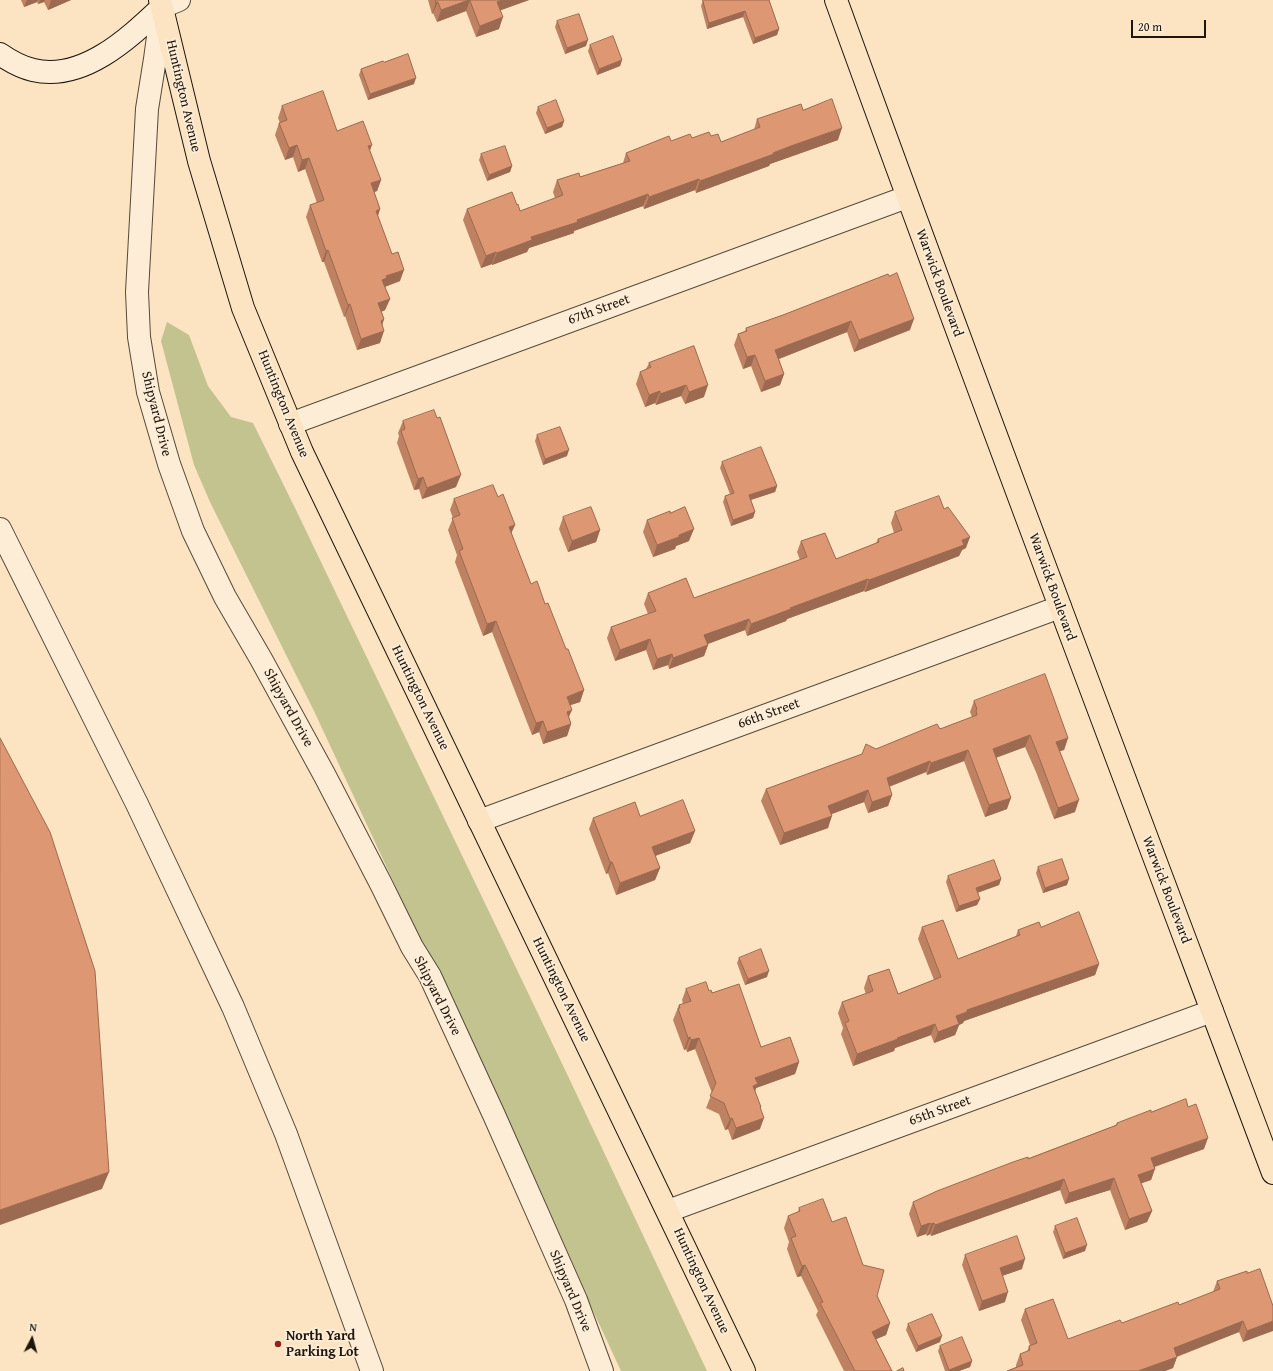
<!DOCTYPE html>
<html>
<head>
<meta charset="utf-8">
<style>
	body { margin:0 }
	#map { position:relative; width:1273px; height:1371px; overflow:hidden; background:#fce4c2; font-family:"Gentium Book Plus",serif }
	canvas { display:block }
	.north { position:absolute; left:12px; top:1319px; width:40px; height:40px; -webkit-text-stroke:3px #fdedd7; paint-order:stroke; rotate:6deg; font-size:11px; font-weight:700; line-height:16px; text-align:center; color:#1e160d }
	.north::after { content:''; display:block; margin:auto; width:14px; height:18px; background:#1e160d; clip-path:polygon(50% 0,100% 100%,50% 72%,0 100%) }
	.scale { position:absolute; left:1131px; top:20px; width:75px; height:18px; box-sizing:border-box; border:2px solid #1e160d; border-top:0; padding-left:5px; font-size:12px; line-height:14px; white-space:nowrap; color:#1e160d; -webkit-text-stroke:3px #fdedd7; paint-order:stroke }
</style>
</head>
<body>
<div id="map">
<canvas width="1273" height="1371"></canvas>
<div class="north">N</div>
<div class="scale">20 m</div>
</div>
<script>
const g = document.querySelector('canvas').getContext('2d');
g.lineJoin = 'round';
function paint(path, color) {
  g.fillStyle = color;
  g.fill(path, 'evenodd');
}
function strokePath(path, color, width, dash) {
  g.strokeStyle = color;
  g.lineWidth = width;
  g.lineCap = dash ? 'butt' : 'round';
  g.setLineDash(dash || []);
  g.stroke(path);
}
function write(font, color, halo, rows, align = 'center') {
  g.font = font + ' "Gentium Book Plus",serif';
  g.lineWidth = 3.5;
  g.setLineDash([]);
  g.textBaseline = 'middle';
  g.strokeStyle = halo;
  g.fillStyle = color;
  for (const [text, x, y, turn = 0] of rows) {
    g.save();
    g.translate(x, y);
    g.rotate((+turn || 0) * Math.PI / 180);
    g.textAlign = isNaN(turn) ? turn : align;
    if (halo) g.strokeText(text, 0, 0);
    g.fillText(text, 0, 0);
    g.restore();
  }
}
const green = new Path2D(`
	M 167,322 L 189,335 L 208,386 L 231,417 L 253,423 L 297,512 L 568,1076 L 707,1371 L 621,1371 L 314,711 L 210,502 L 194,465 L 161,341 Z`);
const street = new Path2D(`
	M 179,0 L 162,7 L 155,59 L 147,109 L 137,292 L 139,337 L 148,392 L 169,464 L 193,531 L 225,597 L 261,659 L 325,776 L 381,884 L 412,947 L 430,976 L 494,1115 L 576,1300 L 602,1371
	M 290,424 L 907,197
	M 0,529 L 137,804 L 233,1007 L 286,1134 L 372,1371
	M 479,821 L 1060,607
	M 668,1211 L 1212,1011`);
const secondary = new Path2D(`
	M 0,54 C 10,61 21,67 33,70 C 83,82 129,38 162,7`);
const primary = new Path2D(`
	M 160,0 L 199,161 L 243,308 L 302,452 L 744,1371
	M 836,0 C 978,392 1126,782 1273,1173`);
const wall = new Path2D(`
	M 21,0 L 71,0 L 48,10 L 44,2 L 38,4 L 37,2 L 24,7 Z
	M 428,0 L 529,0 L 501,10 L 499,29 L 476,37 L 466,11 L 437,22 L 433,13 L 432,14 Z
	M 703,0 L 769,0 L 779,29 L 777,35 L 753,44 L 743,17 L 707,29 L 701,6 Z
	M 557,21 L 586,46 L 565,54 L 555,27 Z
	M 590,45 L 622,60 L 620,66 L 597,75 L 588,51 Z
	M 384,62 L 414,84 L 368,100 L 359,75 L 361,69 Z
	M 282,106 L 337,131 L 370,151 L 381,180 L 377,191 L 374,192 L 380,209 L 378,216 L 400,281 L 385,287 L 390,299 L 385,310 L 381,312 L 384,319 L 382,325 L 380,343 L 357,350 L 345,316 L 344,317 L 324,262 L 322,262 L 306,217 L 310,205 L 317,203 L 305,169 L 298,172 L 293,157 L 285,160 L 275,135 L 279,123 L 280,123 L 278,118 Z
	M 538,107 L 564,121 L 562,127 L 545,134 L 536,113 Z
	M 803,110 L 838,140 L 770,164 L 769,166 L 696,193 L 695,190 L 644,209 L 643,206 L 574,231 L 574,233 L 529,248 L 527,252 L 492,265 L 492,264 L 481,268 L 463,220 L 467,209 L 517,205 L 520,211 L 555,198 L 553,192 L 557,180 L 580,177 L 623,163 L 626,153 L 671,141 L 711,136 L 721,142 L 754,130 L 757,119 Z
	M 481,154 L 512,166 L 510,172 L 487,181 L 479,160 Z
	M 888,274 L 910,330 L 854,352 L 847,332 L 779,359 L 784,374 L 780,385 L 761,392 L 751,366 L 743,369 L 734,345 L 738,334 L 745,331 L 746,328 L 783,315 Z
	M 694,346 L 704,397 L 685,404 L 681,396 L 656,405 L 655,403 L 645,407 L 636,384 L 640,372 L 646,369 L 649,363 Z
	M 403,421 L 456,487 L 422,499 L 419,489 L 414,490 L 397,443 L 399,436 L 398,433 Z
	M 537,435 L 567,456 L 543,465 L 535,441 Z
	M 722,462 L 777,486 L 775,492 L 751,500 L 755,512 L 753,518 L 731,526 L 723,502 L 725,496 L 730,494 L 720,468 Z
	M 498,497 L 515,525 L 511,533 L 531,584 L 545,604 L 584,690 L 580,702 L 570,705 L 569,717 L 571,724 L 567,736 L 543,744 L 539,732 L 532,735 L 492,632 L 483,636 L 455,562 L 457,555 L 448,530 L 453,518 L 450,510 L 454,499 Z
	M 944,509 L 966,548 L 962,550 L 959,556 L 865,592 L 864,591 L 787,619 L 786,621 L 747,636 L 745,630 L 707,644 L 708,645 L 704,656 L 669,669 L 668,665 L 653,670 L 646,650 L 615,661 L 607,638 L 611,627 L 648,614 L 644,604 L 648,593 L 694,598 L 800,560 L 797,552 L 801,541 L 836,559 L 876,543 L 878,539 L 894,533 L 891,523 L 895,512 Z
	M 563,517 L 600,530 L 596,542 L 568,552 L 559,529 Z
	M 647,520 L 689,541 L 676,546 L 675,549 L 653,557 L 643,532 Z
	M 974,701 L 1068,738 L 1064,750 L 1060,751 L 1075,812 L 1054,819 L 1036,772 L 1025,747 L 996,758 L 1007,809 L 985,817 L 964,761 L 927,775 L 926,772 L 889,787 L 892,795 L 888,806 L 868,813 L 864,802 L 831,814 L 828,828 L 780,845 L 761,801 L 766,789 L 876,749 L 940,729 L 972,717 L 970,712 Z
	M 640,816 L 695,831 L 690,843 L 655,856 L 660,868 L 655,880 L 616,895 L 608,873 L 606,874 L 589,829 L 593,818 Z
	M 1038,867 L 1067,885 L 1043,893 L 1036,873 Z
	M 948,876 L 1001,879 L 999,885 L 977,893 L 980,899 L 977,905 L 956,912 L 946,882 Z
	M 922,927 L 958,959 L 1016,936 L 1018,930 L 1041,927 L 1099,964 L 1095,975 L 964,1021 L 963,1023 L 959,1025 L 955,1035 L 934,1043 L 931,1035 L 895,1048 L 894,1051 L 853,1066 L 841,1034 L 843,1028 L 838,1013 L 842,1002 L 866,994 L 864,988 L 868,976 L 898,994 L 934,980 L 918,939 Z
	M 739,958 L 767,977 L 745,985 L 737,963 Z
	M 686,989 L 709,991 L 712,993 L 761,1047 L 799,1062 L 795,1074 L 756,1088 L 755,1091 L 761,1107 L 760,1109 L 760,1129 L 732,1140 L 728,1129 L 725,1130 L 719,1114 L 706,1108 L 712,1093 L 695,1049 L 687,1052 L 686,1049 L 684,1050 L 673,1020 L 679,1005 L 683,1004 L 682,1000 Z
	M 1151,1112 L 1204,1149 L 1155,1167 L 1151,1180 L 1141,1183 L 1152,1211 L 1147,1222 L 1125,1230 L 1110,1190 L 1065,1204 L 1060,1190 L 931,1236 L 930,1234 L 927,1236 L 926,1234 L 917,1237 L 909,1214 L 913,1202 L 1116,1125 L 1117,1123 Z
	M 799,1208 L 832,1222 L 863,1265 L 890,1323 L 886,1335 L 876,1339 L 892,1371 L 844,1371 L 816,1315 L 818,1311 L 801,1276 L 797,1277 L 787,1249 L 789,1242 L 784,1228 L 788,1216 L 798,1212 Z
	M 1055,1226 L 1085,1251 L 1063,1259 L 1053,1232 Z
	M 965,1255 L 1022,1269 L 1002,1276 L 1005,1302 L 979,1311 L 962,1265 Z
	M 1247,1273 L 1273,1306 L 1243,1342 L 1239,1332 L 1177,1357 L 1173,1368 L 1165,1371 L 1007,1371 L 1016,1367 L 1016,1365 L 1020,1354 L 1027,1352 L 1029,1346 L 1030,1345 L 1021,1320 L 1025,1309 L 1068,1339 L 1122,1323 L 1179,1305 L 1213,1292 L 1217,1281 Z
	M 908,1324 L 940,1342 L 916,1352 L 906,1330 Z
	M 940,1346 L 972,1361 L 970,1367 L 959,1371 L 945,1371 L 938,1351 Z`);
const shadedWall = new Path2D(`
	M 27,0 L 38,0 L 37,2 L 24,7 Z
	M 40,0 L 45,0 L 44,2 L 38,4 Z
	M 51,0 L 71,0 L 48,10 Z
	M 469,0 L 470,0 L 466,11 L 437,22 L 441,10 Z
	M 502,0 L 529,0 L 493,13 L 497,2 Z
	M 436,2 L 438,2 L 433,13 L 432,14 Z
	M 745,11 L 743,17 L 707,29 L 709,23 Z
	M 503,17 L 499,29 L 476,37 L 480,26 Z
	M 779,29 L 777,35 L 753,44 L 755,38 Z
	M 588,40 L 586,46 L 565,54 L 567,48 Z
	M 622,60 L 620,66 L 597,75 L 599,69 Z
	M 416,78 L 414,84 L 368,100 L 370,94 Z
	M 564,121 L 562,127 L 545,134 L 547,128 Z
	M 842,128 L 838,140 L 770,164 L 769,166 L 696,193 L 700,181 L 791,146 Z
	M 297,145 L 293,157 L 285,160 L 289,148 Z
	M 372,145 L 368,156 L 368,146 Z
	M 309,158 L 305,169 L 298,172 L 302,160 Z
	M 512,166 L 510,172 L 487,181 L 489,175 Z
	M 699,179 L 695,190 L 644,209 L 649,197 Z
	M 381,180 L 377,191 L 366,195 L 371,183 Z
	M 648,194 L 643,206 L 574,231 L 574,233 L 529,248 L 527,252 L 492,265 L 497,253 L 531,237 Z
	M 380,209 L 376,221 L 376,211 Z
	M 328,250 L 324,262 L 322,262 L 326,251 Z
	M 496,252 L 492,264 L 481,268 L 486,256 Z
	M 404,270 L 400,281 L 384,287 L 382,280 L 386,276 Z
	M 390,299 L 385,310 L 374,315 L 378,303 Z
	M 350,304 L 345,316 L 344,317 L 348,305 Z
	M 384,319 L 380,331 L 381,321 Z
	M 914,319 L 910,330 L 854,352 L 859,340 Z
	M 851,321 L 847,332 L 771,362 L 775,350 Z
	M 384,331 L 380,343 L 357,350 L 361,339 Z
	M 755,355 L 751,366 L 743,369 L 747,357 Z
	M 784,374 L 780,385 L 761,392 L 765,381 Z
	M 686,385 L 681,396 L 656,405 L 660,394 Z
	M 708,385 L 704,397 L 685,404 L 689,392 Z
	M 660,391 L 655,403 L 645,407 L 649,395 Z
	M 569,450 L 567,456 L 543,465 L 545,459 Z
	M 461,475 L 456,487 L 422,499 L 427,488 Z
	M 423,477 L 419,489 L 414,490 L 418,479 Z
	M 777,486 L 775,492 L 747,501 L 749,495 Z
	M 755,512 L 753,518 L 731,526 L 733,520 Z
	M 515,525 L 510,536 L 509,527 Z
	M 694,529 L 689,541 L 676,546 L 675,549 L 653,557 L 657,545 L 679,535 Z
	M 600,530 L 596,542 L 568,552 L 572,541 Z
	M 970,537 L 966,548 L 962,550 L 959,556 L 865,592 L 869,580 Z
	M 868,579 L 864,591 L 787,619 L 786,621 L 747,636 L 751,624 L 790,608 Z
	M 749,619 L 745,630 L 700,647 L 704,635 Z
	M 496,621 L 492,632 L 483,636 L 487,624 Z
	M 650,639 L 646,650 L 615,661 L 620,650 Z
	M 708,645 L 704,656 L 669,669 L 673,658 Z
	M 672,654 L 668,665 L 653,670 L 657,659 Z
	M 584,690 L 580,702 L 562,708 L 567,697 Z
	M 572,710 L 567,721 L 567,712 Z
	M 543,721 L 539,732 L 532,735 L 536,723 Z
	M 571,724 L 567,736 L 543,744 L 547,732 Z
	M 1030,735 L 1025,747 L 989,760 L 993,749 Z
	M 1068,738 L 1064,750 L 1052,753 L 1056,742 Z
	M 968,750 L 964,761 L 927,775 L 931,763 Z
	M 930,761 L 926,772 L 883,789 L 887,778 Z
	M 868,790 L 864,802 L 824,817 L 828,806 Z
	M 892,795 L 888,806 L 868,813 L 872,802 Z
	M 1011,798 L 1007,809 L 985,817 L 989,805 Z
	M 1079,800 L 1075,812 L 1054,819 L 1058,808 Z
	M 832,816 L 828,828 L 780,845 L 784,833 Z
	M 695,831 L 690,843 L 647,859 L 652,847 Z
	M 610,862 L 612,862 L 608,873 L 606,874 Z
	M 660,868 L 655,880 L 616,895 L 620,883 Z
	M 1001,879 L 999,885 L 974,894 L 976,888 Z
	M 1069,879 L 1067,885 L 1043,893 L 1045,888 Z
	M 980,899 L 977,905 L 956,912 L 959,906 Z
	M 1099,964 L 1095,975 L 964,1021 L 963,1023 L 959,1025 L 955,1035 L 934,1043 L 938,1032 L 956,1016 L 967,1010 Z
	M 769,971 L 767,977 L 745,985 L 748,979 Z
	M 935,1024 L 931,1035 L 895,1048 L 894,1051 L 853,1066 L 857,1054 L 897,1038 Z
	M 690,1037 L 686,1049 L 684,1050 L 688,1038 Z
	M 699,1038 L 695,1049 L 687,1052 L 691,1040 Z
	M 799,1062 L 795,1074 L 756,1088 L 754,1096 L 749,1097 L 755,1078 Z
	M 732,1118 L 728,1129 L 725,1130 L 730,1119 Z
	M 764,1118 L 760,1129 L 732,1140 L 736,1128 Z
	M 1208,1138 L 1204,1149 L 1147,1169 L 1151,1158 Z
	M 1155,1169 L 1151,1180 L 1134,1186 L 1138,1175 Z
	M 109,1172 L 102,1189 L 0,1225 L 0,1210 Z
	M 1114,1178 L 1110,1190 L 1065,1204 L 1069,1193 Z
	M 1064,1179 L 1060,1190 L 931,1236 L 935,1225 Z
	M 1152,1211 L 1147,1222 L 1125,1230 L 1129,1219 Z
	M 930,1223 L 926,1234 L 917,1237 L 921,1226 Z
	M 934,1223 L 930,1234 L 927,1236 L 931,1224 Z
	M 1087,1245 L 1085,1251 L 1063,1259 L 1065,1253 Z
	M 1025,1259 L 1022,1269 L 996,1278 L 1000,1268 Z
	M 805,1265 L 801,1276 L 797,1277 L 802,1266 Z
	M 1008,1292 L 1005,1302 L 979,1311 L 982,1301 Z
	M 1243,1321 L 1239,1332 L 1170,1359 L 1174,1348 Z
	M 1273,1321 L 1273,1331 L 1243,1342 L 1247,1331 Z
	M 890,1323 L 886,1335 L 867,1343 L 872,1332 Z
	M 942,1336 L 940,1342 L 916,1352 L 918,1346 Z
	M 1177,1357 L 1173,1368 L 1165,1371 L 1138,1371 Z
	M 972,1361 L 970,1367 L 959,1371 L 949,1371 L 949,1370 Z`);
const building = new Path2D(`
	M 436,0 L 469,0 L 441,10 L 438,2 L 436,2 Z
	M 470,0 L 502,0 L 497,2 L 503,17 L 480,26 Z
	M 703,0 L 769,0 L 779,29 L 755,38 L 745,11 L 709,23 Z
	M 579,14 L 588,40 L 567,48 L 557,21 Z
	M 613,36 L 622,60 L 599,69 L 590,45 Z
	M 408,54 L 416,78 L 370,94 L 361,69 L 383,61 L 384,62 Z
	M 323,91 L 337,131 L 363,121 L 372,145 L 368,146 L 381,180 L 371,183 L 380,209 L 376,211 L 392,254 L 398,252 L 404,270 L 386,276 L 387,278 L 382,280 L 390,299 L 378,303 L 384,319 L 381,321 L 384,331 L 361,339 L 350,304 L 348,305 L 328,250 L 326,251 L 310,205 L 324,200 L 309,158 L 302,160 L 297,145 L 289,148 L 279,123 L 287,120 L 282,106 Z
	M 832,99 L 842,128 L 791,146 L 773,153 L 774,154 L 700,181 L 699,179 L 649,197 L 648,194 L 577,220 L 578,222 L 531,237 L 532,240 L 497,253 L 496,252 L 486,256 L 467,209 L 512,192 L 517,205 L 518,204 L 520,211 L 563,195 L 557,180 L 579,173 L 580,177 L 630,161 L 626,153 L 669,136 L 671,141 L 690,134 L 692,138 L 709,132 L 711,136 L 718,134 L 721,142 L 760,127 L 757,119 L 801,104 L 803,110 Z
	M 556,100 L 564,121 L 547,128 L 538,107 Z
	M 505,146 L 512,166 L 489,175 L 481,154 Z
	M 897,273 L 914,319 L 859,340 L 851,321 L 775,350 L 784,374 L 765,381 L 755,355 L 747,357 L 738,334 L 747,331 L 746,328 L 783,315 L 888,274 L 889,276 Z
	M 694,346 L 708,385 L 689,392 L 686,385 L 660,394 L 660,391 L 649,395 L 640,372 L 651,367 L 649,363 Z
	M 434,410 L 437,418 L 440,417 L 461,475 L 427,488 L 423,477 L 418,479 L 401,431 L 405,429 L 403,421 Z
	M 560,427 L 569,450 L 545,459 L 537,435 Z
	M 761,447 L 777,486 L 749,495 L 755,512 L 733,520 L 725,496 L 734,493 L 722,462 Z
	M 493,485 L 498,497 L 503,494 L 515,525 L 509,527 L 531,584 L 537,581 L 545,604 L 548,603 L 566,649 L 568,649 L 584,690 L 567,697 L 572,710 L 567,712 L 571,724 L 547,732 L 543,721 L 536,723 L 496,621 L 487,624 L 459,551 L 463,549 L 452,518 L 460,515 L 454,499 Z
	M 939,496 L 944,509 L 948,507 L 970,537 L 962,540 L 964,545 L 869,580 L 868,579 L 790,608 L 791,609 L 751,624 L 749,619 L 704,635 L 708,645 L 673,658 L 672,654 L 657,659 L 650,639 L 620,650 L 611,627 L 656,611 L 648,593 L 686,578 L 694,598 L 807,557 L 801,541 L 825,533 L 836,559 L 879,542 L 878,539 L 902,530 L 895,512 Z
	M 591,507 L 600,530 L 572,541 L 563,517 Z
	M 685,507 L 694,529 L 679,535 L 679,537 L 657,545 L 647,520 L 670,511 L 670,513 Z
	M 1045,674 L 1068,738 L 1056,742 L 1079,800 L 1058,808 L 1040,760 L 1030,735 L 993,749 L 1011,798 L 989,805 L 968,750 L 931,763 L 930,761 L 887,778 L 892,795 L 872,802 L 868,790 L 828,806 L 832,816 L 784,833 L 766,789 L 862,754 L 866,744 L 876,749 L 937,724 L 940,729 L 977,715 L 976,710 L 977,709 L 974,701 Z
	M 0,738 L 50,832 L 95,971 L 109,1172 L 0,1210 Z
	M 683,800 L 695,831 L 652,847 L 660,868 L 620,883 L 612,862 L 610,862 L 593,818 L 635,802 L 640,816 Z
	M 1062,859 L 1069,879 L 1045,888 L 1038,867 Z
	M 994,860 L 1001,879 L 976,888 L 980,899 L 959,906 L 948,876 Z
	M 1079,912 L 1099,964 L 967,1010 L 967,1012 L 956,1016 L 959,1024 L 938,1032 L 935,1024 L 897,1038 L 898,1039 L 857,1054 L 845,1023 L 849,1021 L 842,1002 L 873,991 L 868,976 L 889,969 L 898,994 L 941,977 L 922,927 L 943,920 L 958,959 L 1020,935 L 1018,930 L 1039,922 L 1041,927 Z
	M 761,949 L 769,971 L 748,979 L 739,958 Z
	M 706,982 L 709,991 L 711,990 L 712,993 L 739,984 L 761,1047 L 790,1037 L 799,1062 L 755,1078 L 758,1084 L 753,1086 L 761,1107 L 760,1107 L 764,1118 L 736,1128 L 732,1118 L 730,1119 L 724,1103 L 710,1096 L 716,1083 L 699,1038 L 691,1040 L 690,1037 L 688,1038 L 678,1008 L 680,1008 L 679,1005 L 691,1001 L 686,989 Z
	M 1186,1099 L 1188,1107 L 1196,1104 L 1208,1138 L 1151,1158 L 1155,1169 L 1138,1175 L 1152,1211 L 1129,1219 L 1114,1178 L 1069,1193 L 1064,1179 L 935,1225 L 934,1223 L 931,1224 L 930,1223 L 921,1226 L 913,1202 L 937,1191 L 1013,1162 L 1028,1157 L 1028,1159 L 1117,1125 L 1117,1123 L 1151,1110 L 1151,1112 Z
	M 823,1199 L 832,1222 L 846,1217 L 863,1265 L 884,1270 L 877,1296 L 890,1323 L 872,1332 L 892,1371 L 855,1371 L 820,1303 L 823,1302 L 805,1265 L 802,1266 L 791,1238 L 796,1236 L 788,1216 L 800,1211 L 799,1208 Z
	M 1077,1218 L 1087,1245 L 1065,1253 L 1055,1226 Z
	M 1017,1236 L 1025,1259 L 1000,1268 L 1008,1292 L 982,1301 L 965,1255 Z
	M 1260,1269 L 1273,1306 L 1273,1321 L 1247,1331 L 1243,1321 L 1174,1348 L 1177,1357 L 1138,1371 L 1007,1371 L 1023,1365 L 1020,1354 L 1030,1350 L 1029,1346 L 1037,1343 L 1025,1309 L 1053,1299 L 1068,1339 L 1120,1320 L 1122,1323 L 1178,1302 L 1179,1305 L 1220,1289 L 1217,1281 L 1247,1271 L 1247,1273 Z
	M 932,1314 L 942,1336 L 918,1346 L 908,1324 Z
	M 962,1337 L 972,1361 L 949,1370 L 940,1346 Z
	M 903,1368 L 904,1371 L 897,1371 Z`);
const markers = [
	[278,1344,4,"#8f2418"]
];
const streetNames = [
	["Huntington Avenue",183,96,77],
	["Warwick Boulevard",939,283,70],
	["67th Street",599,310,-20],
	["Huntington Avenue",283,404,68],
	["Shipyard Drive",156,414,76],
	["Warwick Boulevard",1052,587,70],
	["Huntington Avenue",420,698,64],
	["Shipyard Drive",288,708,61],
	["66th Street",769,714,-20],
	["Warwick Boulevard",1166,890,69],
	["Huntington Avenue",561,990,64],
	["Shipyard Drive",437,996,63],
	["65th Street",940,1111,-20],
	["Huntington Avenue",701,1281,65],
	["Shipyard Drive",570,1291,67]
];
const poiNames = [
	["North Yard",286,1336],
	["Parking Lot",286,1352]
];
paint(green, '#c3c390');
strokePath(street, '#564a3a', 24);
strokePath(secondary, '#1e160d', 24);
strokePath(primary, '#1e160d', 24);
strokePath(street, '#fdedd7', 22);
strokePath(secondary, '#fdedd7', 22);
strokePath(primary, '#fce4c2', 22);
paint(wall, '#be8262');
paint(shadedWall, '#9b6a50');
paint(building, '#dd9772');
strokePath(building, '#9b6a50', 1);
for (const [x, y, r, color] of markers) {
  const dot = new Path2D();
  dot.arc(x, y, r, 0, 2 * Math.PI);
  g.fillStyle = color;
  g.fill(dot);
  strokePath(dot, '#fdedd7', 1.5);
}
write('14px', '#1e160d', '#fdedd7', streetNames);
write('bold 14px', '#1e160d', '#fdedd7', poiNames, 'left');
</script>
</body>
</html>
